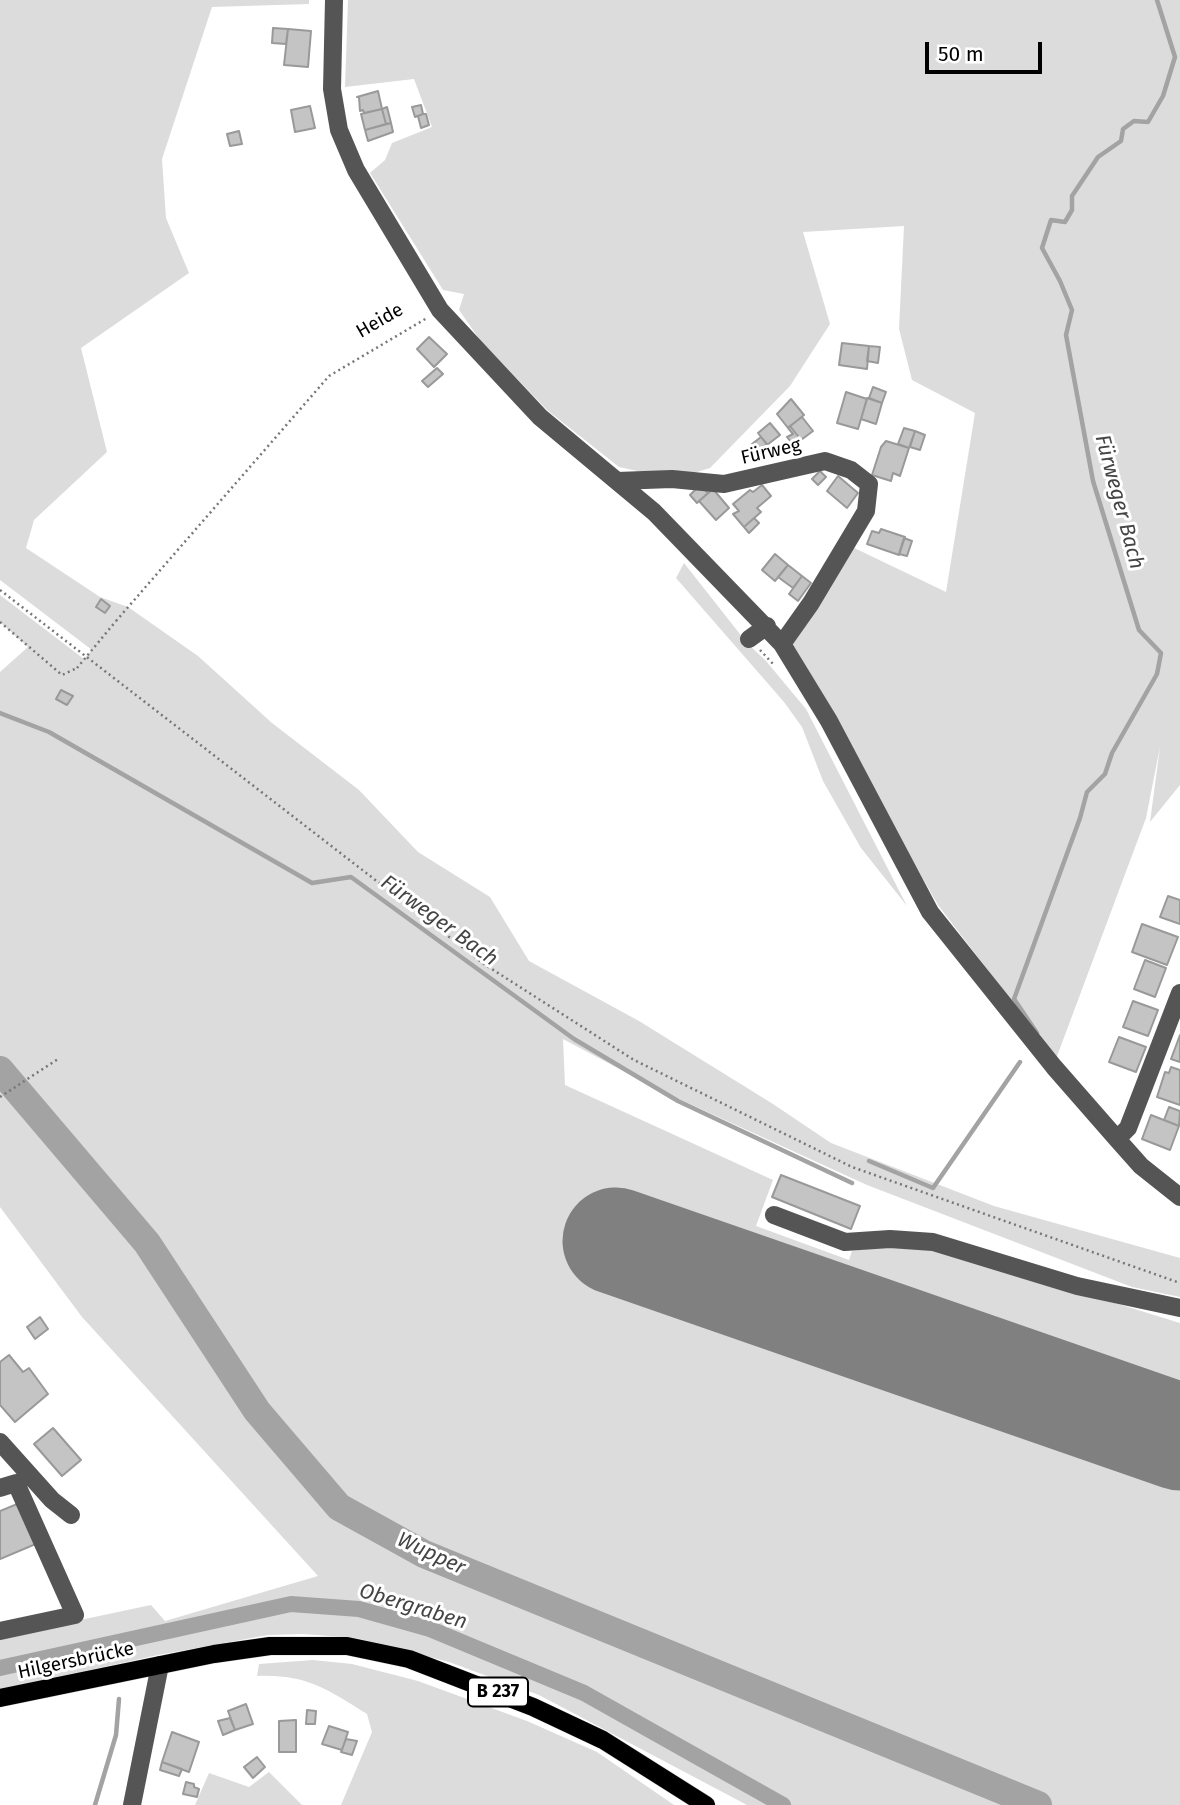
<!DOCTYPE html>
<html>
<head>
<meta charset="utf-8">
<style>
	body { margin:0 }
	#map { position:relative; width:1180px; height:1805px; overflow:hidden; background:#fff; font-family:"Fira Sans",sans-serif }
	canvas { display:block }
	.scale { position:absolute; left:925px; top:42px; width:117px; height:32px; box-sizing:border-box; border:4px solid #000; border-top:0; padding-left:9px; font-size:21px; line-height:24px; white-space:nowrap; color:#000; -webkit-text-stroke:5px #fff; paint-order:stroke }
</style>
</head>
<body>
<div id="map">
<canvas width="1180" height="1805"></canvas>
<div class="scale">50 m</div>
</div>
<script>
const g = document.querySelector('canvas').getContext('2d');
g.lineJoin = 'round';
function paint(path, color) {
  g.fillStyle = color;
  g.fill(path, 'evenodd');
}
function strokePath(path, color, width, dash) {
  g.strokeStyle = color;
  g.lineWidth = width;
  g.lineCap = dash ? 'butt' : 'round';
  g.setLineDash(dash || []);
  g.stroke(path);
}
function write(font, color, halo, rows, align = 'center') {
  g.font = font + ' "Fira Sans",sans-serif';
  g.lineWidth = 6;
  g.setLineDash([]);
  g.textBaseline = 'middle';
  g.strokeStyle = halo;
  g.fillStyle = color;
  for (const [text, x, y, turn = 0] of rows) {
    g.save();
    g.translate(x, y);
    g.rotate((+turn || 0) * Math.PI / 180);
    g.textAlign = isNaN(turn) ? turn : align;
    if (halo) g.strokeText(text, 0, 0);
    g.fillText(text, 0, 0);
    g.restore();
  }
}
const green = new Path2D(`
	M 0,0 L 309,0 L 309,4 L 212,7 L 162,159 L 166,218 L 189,273 L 81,348 L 107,452 L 34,520 L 26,548 L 100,597 L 128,607 L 198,656 L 272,723 L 359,790 L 418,852 L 490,897 L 529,961 L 639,1021 L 773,1104 L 831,1143 L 994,1206 L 1180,1258 L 1180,1297 L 1132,1287 L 867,1185 L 655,1088 L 563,1039 L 565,1085 L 773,1180 L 756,1226 L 849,1260 L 852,1251 L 903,1244 L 936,1248 L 1180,1323 L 1180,1805 L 747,1805 L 539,1695 L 449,1662 L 356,1638 L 303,1634 L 268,1635 L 158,1655 L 0,1690 L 0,1637 L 151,1605 L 165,1621 L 318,1576 L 82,1317 L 0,1207 L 0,672 L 28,647 L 0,622 L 0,595 L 84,659 L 92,650 L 0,580 Z
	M 348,0 L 1180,0 L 1180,785 L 1150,822 L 1160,747 L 1146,818 L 1056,1059 L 938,905 L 817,694 L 791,643 L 846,544 L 946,592 L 975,413 L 912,380 L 899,329 L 904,226 L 803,232 L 830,324 L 790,386 L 710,468 L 674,479 L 619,467 L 547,410 L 480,340 L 459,310 L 464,294 L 443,290 L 370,173 L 385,160 L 392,143 L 432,127 L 414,79 L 345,87 Z
	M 684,563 L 747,643 L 766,661 L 806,709 L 907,906 L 861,848 L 823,781 L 802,727 L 784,702 L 676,578 Z
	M 313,1660 L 352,1664 L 418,1681 L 527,1721 L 597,1752 L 674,1805 L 341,1805 L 372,1732 L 367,1714 C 327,1689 306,1674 257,1676 L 259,1664 Z
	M 269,1772 L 302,1805 L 195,1805 L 209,1773 L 249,1787 Z`);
const stream = new Path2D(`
	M 0,713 L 49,732 L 312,883 L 351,877 L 574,1039 L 678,1101 L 852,1183
	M 1037,1033 L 1014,999 L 1080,818 L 1087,792 L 1105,774 L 1112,753 L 1157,674 L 1161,653 L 1139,630 L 1093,481 L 1066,335 L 1072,310 L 1060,281 L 1042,248 L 1051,220 L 1065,222 L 1072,210 L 1072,196 L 1098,157 L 1121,141 L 1123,129 L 1134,121 L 1148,122 L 1163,96 L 1175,57 L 1157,0
	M 869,1161 L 933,1188 L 1020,1062
	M 95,1805 L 116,1735 L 119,1699`);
const canal = new Path2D(`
	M 0,1668 L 291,1604 L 359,1609 L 430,1629 L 584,1693 L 783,1805`);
const river = new Path2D(`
	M 0,1070 L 147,1243 L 257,1411 L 339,1507 L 424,1554 L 1038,1805`);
const runway = new Path2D(`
	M 616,1241 L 1180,1437`);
const building = new Path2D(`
	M 273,28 L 288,29 L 286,44 L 272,43 Z
	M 288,29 L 311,31 L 308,67 L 284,65 Z
	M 378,91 L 382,109 L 364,113 L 363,110 L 360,111 L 359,97 L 357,97 Z
	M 421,105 L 423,114 L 415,117 L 412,107 Z
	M 310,106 L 315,128 L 295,132 L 291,110 Z
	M 387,107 L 391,123 L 386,124 L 382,109 Z
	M 382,109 L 386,124 L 365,130 L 361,114 Z
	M 423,114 L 426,114 L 429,125 L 421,128 L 418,116 Z
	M 391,123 L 393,132 L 368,141 L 365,130 Z
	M 239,131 L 242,144 L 230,146 L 227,134 Z
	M 429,337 L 447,354 L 434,367 L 417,349 Z
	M 842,343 L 869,346 L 867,369 L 839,365 Z
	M 869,346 L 880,347 L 878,363 L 867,361 Z
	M 437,368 L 443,374 L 428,387 L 422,381 Z
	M 873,387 L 886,392 L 882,403 L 869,398 Z
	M 846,392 L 867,399 L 858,429 L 837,423 Z
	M 867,398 L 882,403 L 876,424 L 861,419 Z
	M 791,399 L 804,415 L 788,428 L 777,414 Z
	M 802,417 L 813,431 L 801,440 L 790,426 Z
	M 770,423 L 780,435 L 767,445 L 758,433 Z
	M 790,426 L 801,440 L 794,446 L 787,437 L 793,434 L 788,428 Z
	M 904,428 L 915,431 L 909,448 L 898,444 Z
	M 915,431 L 925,435 L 920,450 L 910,447 Z
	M 761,437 L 767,444 L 758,451 L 752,444 Z
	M 886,441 L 909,448 L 900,476 L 893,473 L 891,481 L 872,475 L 881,447 Z
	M 820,471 L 826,477 L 818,485 L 812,479 Z
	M 838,476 L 858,493 L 847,508 L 827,491 Z
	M 700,485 L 708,493 L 697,503 L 690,495 Z
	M 762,485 L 771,496 L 757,508 L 761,512 L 744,527 L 733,514 L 739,511 L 733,504 L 750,490 L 753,492 Z
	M 713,489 L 729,508 L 716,520 L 699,501 Z
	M 754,518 L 759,523 L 749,533 L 744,527 Z
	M 881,529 L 905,537 L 899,555 L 867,544 L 872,531 L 879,533 Z
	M 904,538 L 912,541 L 907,556 L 899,554 Z
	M 775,554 L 788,565 L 775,581 L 762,570 Z
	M 788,565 L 802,576 L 793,588 L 778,577 Z
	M 802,576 L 811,583 L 798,601 L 789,594 Z
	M 101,599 L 110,606 L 105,613 L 96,607 Z
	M 61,690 L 73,696 L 67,705 L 56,699 Z
	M 1168,896 L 1180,900 L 1180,924 L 1160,917 Z
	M 1142,924 L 1178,937 L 1167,965 L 1132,952 Z
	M 1145,960 L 1166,968 L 1155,997 L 1134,989 Z
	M 1133,1001 L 1158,1010 L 1148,1036 L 1123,1027 Z
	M 1180,1035 L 1180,1062 L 1171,1059 Z
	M 1119,1037 L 1146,1047 L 1136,1072 L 1109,1062 Z
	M 1171,1067 L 1180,1070 L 1180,1105 L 1157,1097 L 1165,1072 L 1169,1073 Z
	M 1169,1107 L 1180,1111 L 1179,1126 L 1164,1120 Z
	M 1151,1115 L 1179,1126 L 1170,1150 L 1142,1139 Z
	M 781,1175 L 860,1206 L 851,1229 L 772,1197 Z
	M 40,1317 L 48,1329 L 35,1339 L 27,1327 Z
	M 9,1355 L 23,1372 L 29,1368 L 48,1394 L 15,1422 L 0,1405 L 0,1362 Z
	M 53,1428 L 81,1460 L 62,1476 L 34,1444 Z
	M 22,1502 L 38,1543 L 0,1559 L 0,1511 Z
	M 246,1704 L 253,1724 L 235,1730 L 228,1711 Z
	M 307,1710 L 316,1711 L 315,1724 L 306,1724 Z
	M 230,1718 L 235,1730 L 223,1735 L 218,1721 Z
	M 296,1720 L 296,1752 L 279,1752 L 279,1721 Z
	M 329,1726 L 348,1732 L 342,1750 L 322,1744 Z
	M 172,1732 L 199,1742 L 189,1772 L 162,1762 Z
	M 346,1739 L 357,1741 L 352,1755 L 341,1752 Z
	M 257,1757 L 265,1767 L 253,1778 L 244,1767 Z
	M 162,1762 L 182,1769 L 179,1776 L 160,1770 Z
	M 186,1782 L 194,1784 L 194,1787 L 199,1789 L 197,1797 L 183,1794 Z`);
const path = new Path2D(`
	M 0,590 L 484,964 L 634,1060 L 852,1167 L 1180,1283
	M 116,621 L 329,376 L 427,318
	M 0,622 L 62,675 L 77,668
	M 760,650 L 775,666
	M 0,1097 L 58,1059`);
const minor = new Path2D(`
	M 334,0 L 332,89 L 339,130 L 356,170 L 440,310 L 540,417 L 654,512 L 782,644 L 829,721 L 930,912 L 1054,1067 L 1117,1139 L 1141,1166 L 1180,1197
	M 617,481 L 672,479 L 724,484 L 825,461 L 851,470 L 869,484 L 866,511 L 811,603 L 782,644
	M 749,639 L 767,626
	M 1117,1139 L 1128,1128 L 1180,993
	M 774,1215 L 845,1242 L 890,1239 L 933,1242 L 1077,1286 L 1180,1308
	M 0,1442 L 52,1500 L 71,1515
	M 0,1488 L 16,1483 L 75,1615 L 0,1631
	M 132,1805 L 160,1665`);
const major = new Path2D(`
	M 0,1698 L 214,1654 L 270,1646 L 347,1646 L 409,1659 L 533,1707 L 603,1740 L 706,1805`);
const pathBridge = new Path2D(`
	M 77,668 L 116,621`);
const shields = [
	[498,1692,60]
];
const shieldNames = [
	["B 237",498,1692]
];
const streetNames = [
	["Heide",380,321,-30],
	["Fürweg",771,452,-13],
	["Hilgersbrücke",76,1661,-12]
];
const waterNames = [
	["Fürweger Bach",1119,502,75],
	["Fürweger Bach",439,921,36],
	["Wupper",431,1554,25],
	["Obergraben",413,1607,17]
];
paint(green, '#dcdcdc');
strokePath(stream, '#a3a3a3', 4.5);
strokePath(canal, '#a3a3a3', 16);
strokePath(river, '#a3a3a3', 28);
strokePath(runway, '#808080', 107);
paint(building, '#c4c4c4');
strokePath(building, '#999', 2);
strokePath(major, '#dbdbdb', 19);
strokePath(path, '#777', 2.5, [2, 3.5]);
strokePath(minor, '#555', 18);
strokePath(major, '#000', 18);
strokePath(pathBridge, '#777', 2.5, [2, 3.5]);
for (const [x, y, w] of shields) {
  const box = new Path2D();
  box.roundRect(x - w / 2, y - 14.5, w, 29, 5);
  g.fillStyle = '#fff';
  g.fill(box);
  strokePath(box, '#000', 2);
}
write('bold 18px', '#000', null, shieldNames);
write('19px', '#000', '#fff', streetNames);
write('italic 21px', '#444', '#fff', waterNames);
</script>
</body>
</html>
